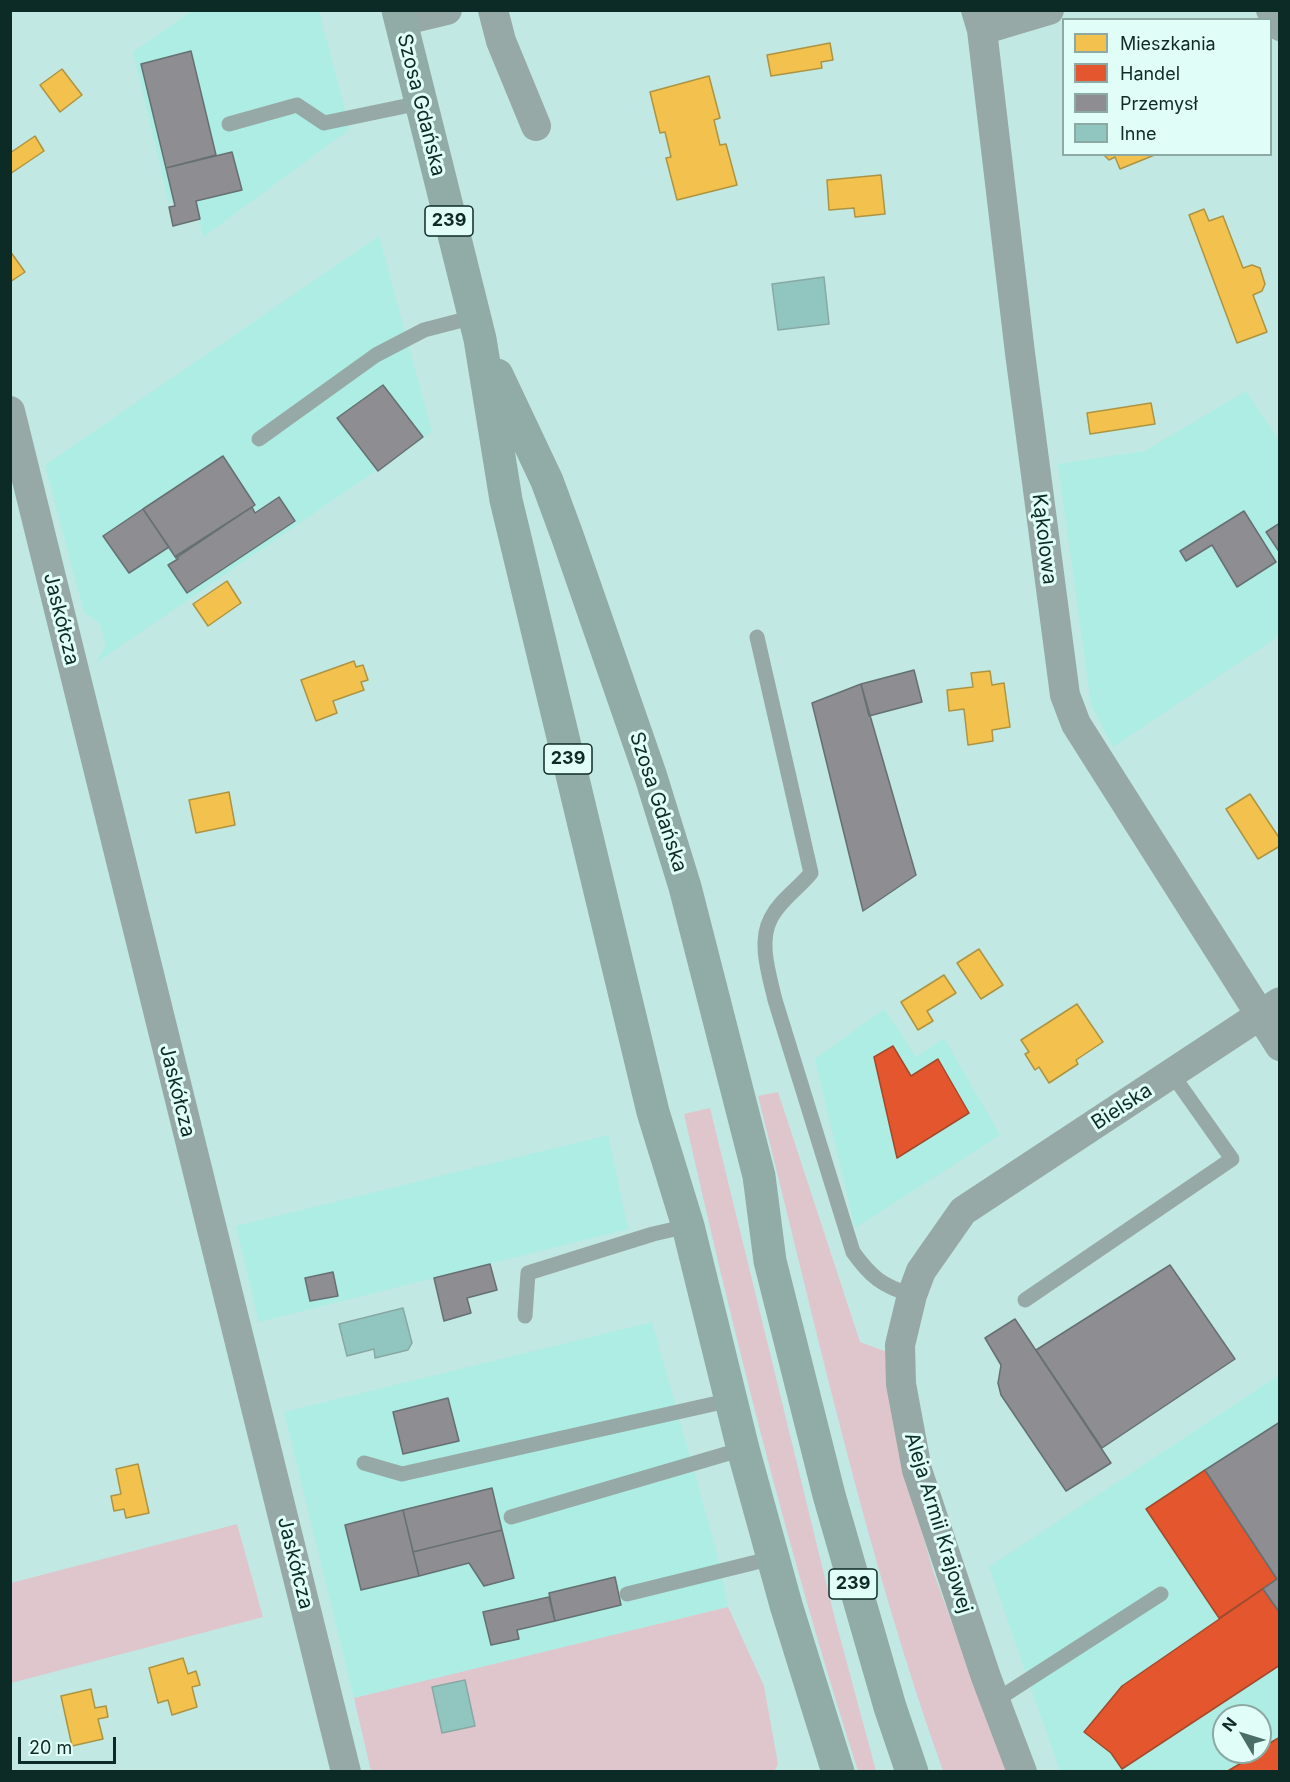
<!DOCTYPE html>
<html>
<head>
<meta charset="utf-8">
<style>
	body { margin:0 }
	#map { position:relative; width:1290px; height:1782px; overflow:hidden; background:#c1e8e2; font-family:Inter,sans-serif }
	canvas { display:block }
	.frame { position:absolute; inset:0; border:12px solid #0c2b27; pointer-events:none }
	.legend { position:absolute; left:1062px; top:18px; width:210px; height:138px; box-sizing:border-box; background:#e1fdf8; border:2px solid #8ca9a4; margin:0; padding:8px 10px; list-style:none; font-size:18px; color:#0c2b27 }
	.legend li { display:flex; align-items:center; gap:12px; height:30px }
	.legend b { width:30px; border:2px solid #8ca9a4 }
	.north { position:absolute; left:1212px; top:1704px; width:60px; height:60px; box-sizing:border-box; background:#e1fdf8; border:2px solid #8ca9a4; border-radius:50%; rotate:308deg; font-size:16px; font-weight:700; line-height:24px; text-align:center; color:#0c2b27 }
	.north::after { content:''; display:block; margin:auto; width:21px; height:27px; background:#4b6d68; clip-path:polygon(50% 0,100% 100%,50% 72%,0 100%) }
	.scale { position:absolute; left:18px; top:1737px; width:98px; height:27px; box-sizing:border-box; border:3px solid #0c2b27; border-top:0; padding-left:8px; font-size:18px; line-height:21px; white-space:nowrap; color:#0c2b27; -webkit-text-stroke:4px #e1fdf8; paint-order:stroke }
</style>
</head>
<body>
<div id="map">
<canvas width="1290" height="1782"></canvas>
<div class="frame"></div>
<ul class="legend">
<li><b style="height:16px;background:#f2c14e"></b>Mieszkania</li>
<li><b style="height:16px;background:#e4572e"></b>Handel</li>
<li><b style="height:16px;background:#8d8d92"></b>Przemysł</li>
<li><b style="height:16px;background:#91c5bf"></b>Inne</li>
</ul>
<div class="north">N</div>
<div class="scale">20 m</div>
</div>
<script>
const g = document.querySelector('canvas').getContext('2d');
g.lineJoin = 'round';
function paint(path, color) {
  g.fillStyle = color;
  g.fill(path, 'evenodd');
}
function strokePath(path, color, width, dash) {
  g.strokeStyle = color;
  g.lineWidth = width;
  g.lineCap = dash ? 'butt' : 'round';
  g.setLineDash(dash || []);
  g.stroke(path);
}
function write(font, color, halo, rows, align = 'center') {
  g.font = font + ' Inter,sans-serif';
  g.lineWidth = 6;
  g.setLineDash([]);
  g.textBaseline = 'middle';
  g.strokeStyle = halo;
  g.fillStyle = color;
  for (const [text, x, y, turn = 0] of rows) {
    g.save();
    g.translate(x, y);
    g.rotate((+turn || 0) * Math.PI / 180);
    g.textAlign = isNaN(turn) ? turn : align;
    if (halo) g.strokeText(text, 0, 0);
    g.fillText(text, 0, 0);
    g.restore();
  }
}
const built = new Path2D(`
	M 192,11 L 319,11 L 350,129 L 203,237 L 194,197 L 169,202 L 133,52 Z
	M 379,236 L 432,432 L 96,663 L 106,645 L 100,624 L 84,612 L 45,465 Z
	M 1246,391 L 1279,441 L 1279,636 L 1113,747 L 1091,704 L 1058,464 L 1145,451 Z
	M 884,1009 L 916,1057 L 944,1038 L 1000,1135 L 855,1228 L 815,1059 Z
	M 608,1135 L 628,1229 L 259,1322 L 236,1226 Z
	M 652,1322 L 716,1550 L 728,1607 L 354,1698 L 284,1412 Z
	M 1279,1375 L 1279,1771 L 1060,1771 L 989,1567 ZM 1224,1716 L 1260,1716 L 1260,1752 L 1224,1752 Z`);
const green = new Path2D(`
	M 778,1092 L 860,1342 L 887,1352 L 905,1471 L 933,1571 L 1006,1771 L 943,1771 C 865,1552 815,1322 758,1096 Z
	M 710,1108 L 834,1615 L 876,1771 L 858,1771 C 789,1555 734,1336 684,1114 Z
	M 237,1524 L 263,1617 L 11,1683 L 11,1583 Z
	M 728,1607 L 764,1686 L 778,1764 L 774,1772 L 371,1771 L 354,1698 Z`);
const homes = new Path2D(`
	M 830,43 L 833,60 L 821,62 L 822,68 L 771,76 L 767,55 Z
	M 62,69 L 82,95 L 60,112 L 40,85 Z
	M 709,76 L 720,118 L 714,120 L 720,145 L 726,144 L 737,185 L 677,200 L 666,158 L 671,157 L 665,132 L 660,133 L 650,92 Z
	M 35,136 L 44,151 L 10,174 L 10,153 Z
	M 1157,154 L 1120,169 L 1115,157 L 1109,160 L 1103,154 Z
	M 881,175 L 885,214 L 855,217 L 854,208 L 829,210 L 827,180 Z
	M 1204,209 L 1209,221 L 1223,216 L 1243,268 L 1252,265 L 1260,268 L 1265,284 L 1262,291 L 1253,295 L 1267,332 L 1237,343 L 1189,215 Z
	M 10,251 L 25,272 L 10,282 Z
	M 1151,403 L 1155,424 L 1090,434 L 1087,413 Z
	M 227,581 L 241,603 L 208,626 L 193,604 Z
	M 354,661 L 356,667 L 363,665 L 368,680 L 361,682 L 364,690 L 333,701 L 337,713 L 316,721 L 301,680 Z
	M 990,671 L 992,685 L 1004,683 L 1010,727 L 992,730 L 993,741 L 968,745 L 964,709 L 949,711 L 947,690 L 973,687 L 971,673 Z
	M 229,792 L 235,825 L 196,833 L 189,800 Z
	M 1250,794 L 1280,839 L 1280,846 L 1258,859 L 1226,809 Z
	M 979,949 L 1003,985 L 981,999 L 957,963 Z
	M 944,975 L 956,993 L 927,1011 L 933,1021 L 918,1030 L 901,1002 Z
	M 1077,1004 L 1103,1042 L 1076,1060 L 1078,1064 L 1049,1083 L 1039,1067 L 1035,1070 L 1025,1054 L 1029,1052 L 1021,1040 Z
	M 138,1464 L 149,1513 L 126,1518 L 124,1509 L 114,1511 L 111,1496 L 121,1494 L 116,1469 Z
	M 183,1658 L 188,1674 L 196,1671 L 200,1685 L 192,1687 L 197,1707 L 172,1715 L 168,1700 L 158,1703 L 149,1668 Z
	M 91,1689 L 95,1708 L 106,1706 L 108,1717 L 98,1719 L 103,1739 L 72,1746 L 61,1696 Z`);
const shops = new Path2D(`
	M 893,1046 L 911,1076 L 938,1059 L 969,1113 L 897,1158 L 874,1057 Z
	M 1205,1470 L 1277,1579 L 1219,1618 L 1146,1509 Z
	M 1263,1589 L 1280,1613 L 1280,1665 L 1122,1769 L 1111,1753 L 1084,1732 L 1122,1686 Z
	M 1280,1737 L 1280,1772 L 1226,1772 L 1260,1752 L 1260,1749 Z`);
const industry = new Path2D(`
	M 191,51 L 216,155 L 166,168 L 141,64 Z
	M 232,152 L 242,190 L 196,201 L 200,219 L 173,226 L 169,207 L 175,206 L 166,168 Z
	M 383,385 L 423,437 L 378,471 L 337,418 Z
	M 223,456 L 255,505 L 176,558 L 143,509 Z
	M 279,497 L 295,521 L 187,593 L 168,565 L 178,559 L 176,556 L 252,507 L 255,513 Z
	M 143,509 L 169,547 L 129,573 L 103,536 Z
	M 1244,511 L 1276,562 L 1237,587 L 1212,545 L 1186,561 L 1180,551 Z
	M 1280,523 L 1280,553 L 1266,532 Z
	M 914,670 L 922,702 L 869,716 L 861,684 Z
	M 861,684 L 916,875 L 863,911 L 812,703 Z
	M 490,1264 L 497,1290 L 467,1298 L 471,1313 L 444,1321 L 434,1278 Z
	M 1170,1265 L 1235,1359 L 1102,1448 L 1036,1350 Z
	M 333,1272 L 338,1296 L 310,1301 L 305,1278 Z
	M 1015,1319 L 1111,1463 L 1066,1491 L 1001,1395 L 998,1383 L 1001,1365 L 985,1338 Z
	M 448,1398 L 459,1441 L 403,1454 L 393,1412 Z
	M 1280,1422 L 1280,1613 L 1263,1589 L 1277,1579 L 1205,1470 Z
	M 492,1488 L 502,1530 L 413,1552 L 403,1510 Z
	M 403,1510 L 419,1576 L 361,1590 L 345,1525 Z
	M 502,1530 L 514,1578 L 484,1586 L 469,1563 L 419,1576 L 413,1552 Z
	M 615,1577 L 621,1605 L 555,1621 L 549,1593 Z
	M 549,1597 L 555,1621 L 517,1630 L 519,1639 L 491,1645 L 483,1612 Z`);
const building = new Path2D(`
	M 824,277 L 829,324 L 778,330 L 772,284 Z
	M 403,1308 L 412,1343 L 408,1350 L 375,1358 L 374,1349 L 347,1356 L 339,1324 Z
	M 465,1680 L 475,1726 L 442,1733 L 432,1687 Z`);
const service = new Path2D(`
	M 229,124 L 297,105 L 324,123 L 420,103
	M 259,439 L 376,355 L 424,330 L 474,317
	M 757,637 L 811,873 C 799,888 780,900 771,918 C 758,942 769,974 775,1000 L 853,1252 C 871,1277 882,1286 912,1295
	M 1025,1300 L 1232,1159 L 1172,1074
	M 525,1316 L 528,1273 L 653,1234 L 688,1226
	M 364,1463 L 402,1474 L 731,1400
	M 511,1517 L 743,1449
	M 627,1594 L 773,1558
	M 995,1701 L 1161,1594`);
const minor = new Path2D(`
	M 493,10 L 501,41 L 536,126
	M 976,10 L 982,30 L 1020,353 L 1065,695 L 1076,724 L 1280,1046
	M 1271,10 L 1280,26
	M 401,21 L 447,10
	M 982,30 L 1049,10
	M 10,411 L 346,1772
	M 1022,1772 L 986,1677 L 917,1470 L 901,1384 L 900,1345 L 912,1295 L 921,1271 L 963,1211 L 1280,1002`);
const primary = new Path2D(`
	M 398,10 L 480,339 L 506,500 L 653,1112 L 688,1226 L 743,1449 L 786,1605 L 838,1772
	M 497,375 L 547,481 L 568,538 L 651,777 L 685,887 L 759,1176 L 770,1261 L 829,1495 L 890,1707 L 912,1772`);
const shields = [
	[449,221,48],
	[568,759,48],
	[853,1584,48]
];
const shieldNames = [
	["239",449,221],
	["239",568,759],
	["239",853,1584]
];
const streetNames = [
	["Szosa Gdańska",421,105,76],
	["Kąkolowa",1044,539,83],
	["Jaskółcza",61,619,76],
	["Szosa Gdańska",658,802,72],
	["Jaskółcza",177,1091,76],
	["Bielska",1122,1107,-33],
	["Aleja Armii Krajowej",938,1523,73],
	["Jaskółcza",295,1563,76]
];
paint(built, '#adede4');
paint(green, '#dfc6cd');
paint(homes, '#f2c14e');
strokePath(homes, '#ad9442', 1.5);
paint(shops, '#e4572e');
strokePath(shops, '#a34a2c', 1.5);
paint(industry, '#8d8d92');
strokePath(industry, '#667072', 1.5);
paint(building, '#91c5bf');
strokePath(building, '#88a8a3', 1.5);
strokePath(service, '#97a9a6', 15);
strokePath(minor, '#97a9a6', 30);
strokePath(primary, '#91aca6', 33);
for (const [x, y, w] of shields) {
  const box = new Path2D();
  box.roundRect(x - w / 2, y - 15, w, 30, 4.5);
  g.fillStyle = '#e1fdf8';
  g.fill(box);
  strokePath(box, '#0c2b27', 1.5);
}
write('bold 18px', '#0c2b27', null, shieldNames);
write('20px', '#0c2b27', '#e1fdf8', streetNames);
</script>
</body>
</html>
